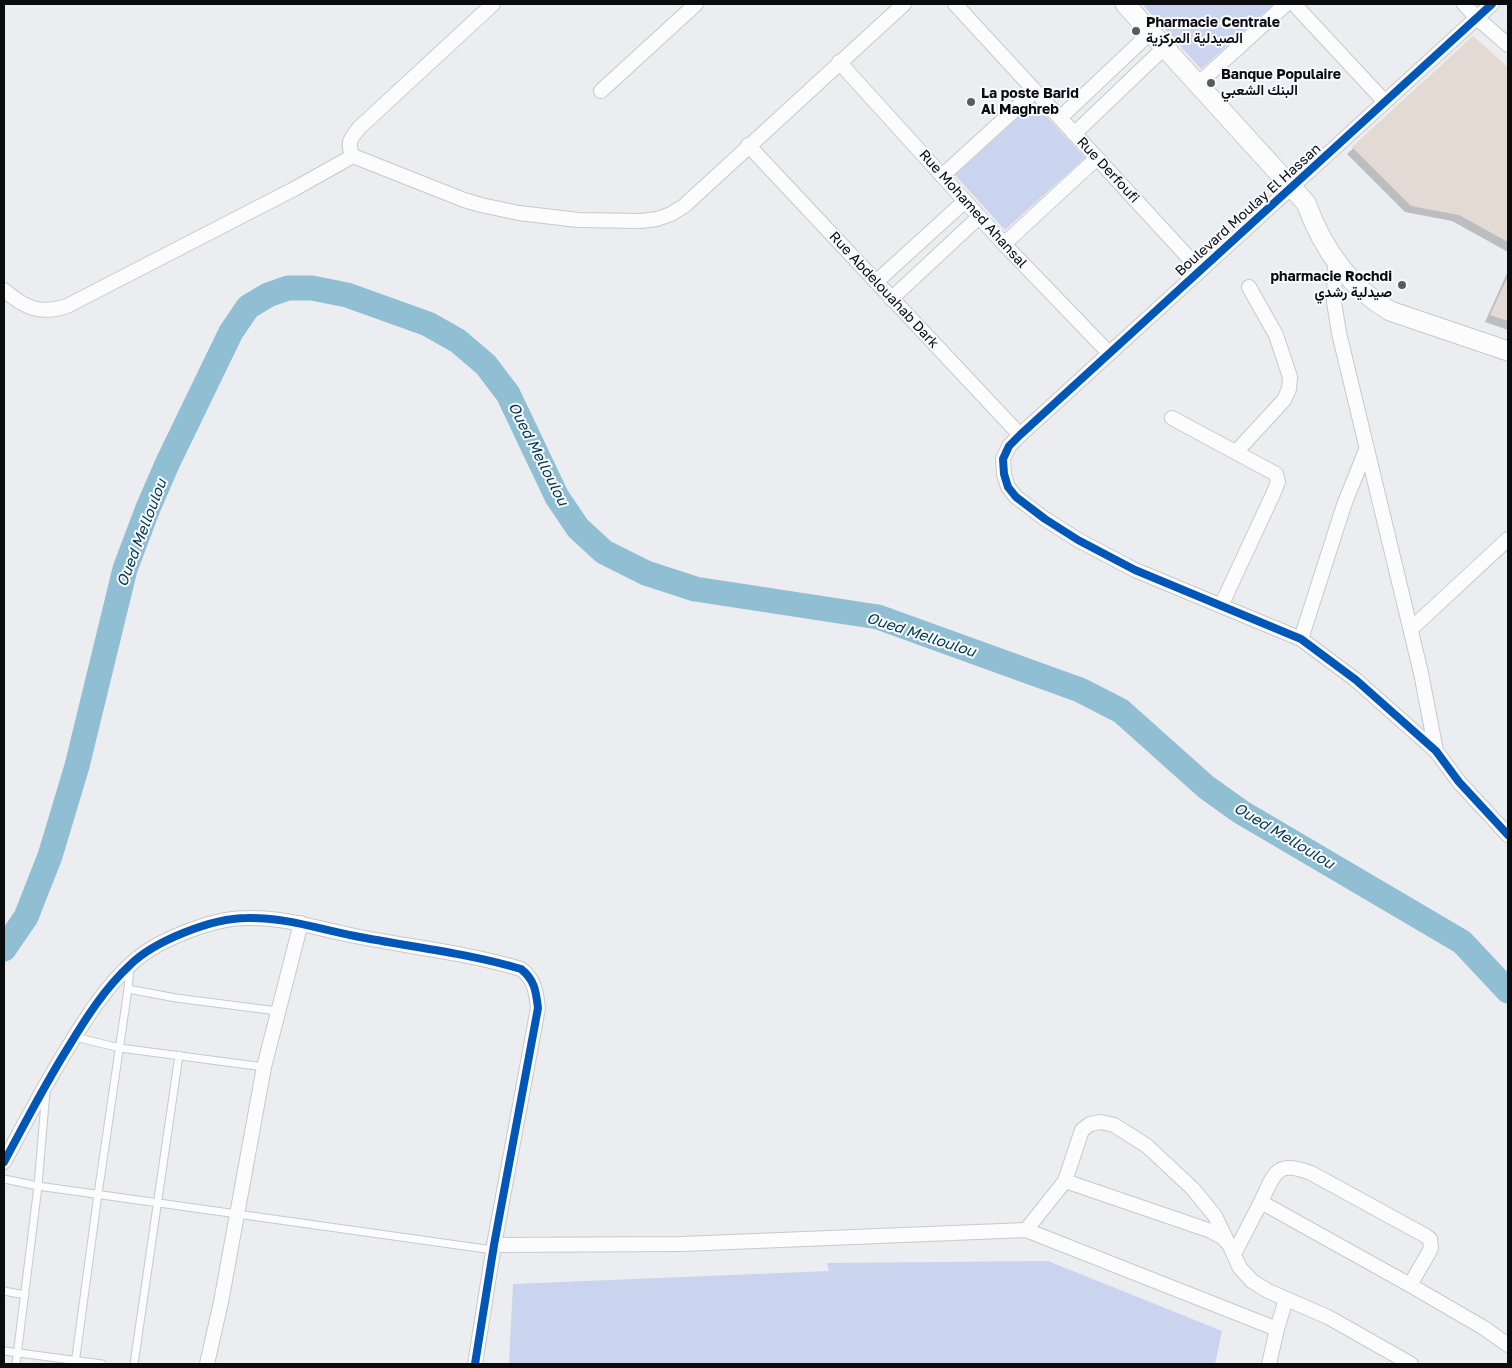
<!DOCTYPE html>
<html>
<head>
<meta charset="utf-8">
<style>
	body { margin:0 }
	#map { position:relative; width:1512px; height:1368px; overflow:hidden; background:#ecedf0; font-family:"Golos Text",sans-serif }
	canvas { display:block }
	.frame { position:absolute; inset:0; border:5px solid #0b0c0e; pointer-events:none }
</style>
</head>
<body>
<div id="map">
<canvas width="1512" height="1368"></canvas>
<div class="frame"></div>
</div>
<script>
const g = document.querySelector('canvas').getContext('2d');
g.lineJoin = 'round';
function paint(path, color) {
  g.fillStyle = color;
  g.fill(path, 'evenodd');
}
function strokePath(path, color, width, dash) {
  g.strokeStyle = color;
  g.lineWidth = width;
  g.lineCap = dash ? 'butt' : 'round';
  g.setLineDash(dash || []);
  g.stroke(path);
}
function write(font, color, halo, rows, align = 'center') {
  g.font = font + ' "Golos Text",Vazirmatn,sans-serif';
  g.lineWidth = 4;
  g.setLineDash([]);
  g.textBaseline = 'middle';
  g.strokeStyle = halo;
  g.fillStyle = color;
  for (const [text, x, y, turn = 0] of rows) {
    g.save();
    g.translate(x, y);
    g.rotate((+turn || 0) * Math.PI / 180);
    g.textAlign = isNaN(turn) ? turn : align;
    if (halo) g.strokeText(text, 0, 0);
    g.fillText(text, 0, 0);
    g.restore();
  }
}
const green = new Path2D(`
	M 1142,4 L 1274,4 L 1201,69 Z
	M 1034,103 L 1085,158 L 1005,230 L 955,175 Z
	M 1048,1261 L 1222,1331 L 1215,1364 L 509,1364 L 513,1284 L 829,1271 L 827,1263 Z`);
const shadow = new Path2D(`
	M 1473,37 L 1508,69 L 1508,252 L 1452,221 L 1405,212 L 1347,154 Z
	M 1508,271 L 1508,330 L 1485,322 Z`);
const river = new Path2D(`
	M 4,949 L 26,917 L 50,856 L 77,766 L 125,569 L 148,508 L 168,462 L 231,332 L 248,307 L 268,295 L 288,288 L 312,288 L 347,295 L 428,324 L 458,341 L 486,365 L 508,394 L 557,497 L 578,528 L 604,552 L 646,573 L 695,589 L 878,617 L 1080,690 L 1121,711 L 1206,787 L 1241,812 L 1462,942 L 1508,991`);
const building = new Path2D(`
	M 1473,36 L 1508,67 L 1508,242 L 1459,215 L 1411,206 L 1352,147 Z
	M 1508,276 L 1508,321 L 1490,315 Z`);
const lane = new Path2D(`
	M 128,989 L 176,998 L 277,1011
	M 75,1037 L 120,1048 L 264,1067
	M 4,1179 L 38,1186 L 493,1250
	M 4,1291 L 25,1295
	M 4,1351 L 102,1364
	M 16,1364 L 38,1186 L 46,1091
	M 75,1364 L 98,1194 L 128,989 L 130,966
	M 134,1364 L 179,1055`);
const street = new Path2D(`
	M 493,4 L 360,127 C 351,138 346,143 353,156 L 464,200 L 481,205 L 519,213 L 578,220 L 641,221 L 657,219 L 671,214 L 684,206 L 904,4
	M 955,4 L 1200,270
	M 1294,4 L 1385,102
	M 1464,4 L 1477,18 L 1508,45
	M 1492,4 L 1020,435 L 1009,446 L 1003,459 L 1004,474 L 1008,487 L 1016,497 L 1045,519 L 1078,540 L 1135,570 L 1301,639 L 1356,680 L 1436,751 L 1459,782 L 1508,835
	M 839,62 L 1004,244 L 1109,353
	M 1198,84 L 1286,4
	M 601,91 L 696,4
	M 1060,118 L 1151,32
	M 1074,134 L 1165,47
	M 748,145 L 1020,435
	M 942,176 L 1035,91
	M 1004,244 L 1097,158
	M 1335,262 L 1334,302 L 1339,333 L 1421,673 L 1436,751
	M 876,282 L 965,201
	M 4,290 C 25,308 40,315 67,306 L 294,189 L 353,156
	M 891,299 L 979,217
	M 1172,418 L 1276,474 L 1278,482 L 1274,492 L 1221,606
	M 1236,452 L 1284,400 L 1289,389 L 1290,377 L 1276,335 L 1249,287
	M 1411,629 L 1508,539
	M 1301,639 L 1344,505 L 1366,450
	M 4,1162 C 25,1123 45,1084 69,1046 C 86,1018 105,988 130,965 C 154,941 212,918 247,918 C 284,917 319,929 355,936 C 410,947 468,953 521,969 C 535,980 536,992 538,1008 L 494,1245 L 475,1364
	M 1065,1181 L 1082,1130 L 1090,1124 L 1101,1122 L 1114,1125 L 1147,1146 L 1193,1189 L 1215,1216 L 1227,1241
	M 1261,1202 C 1274,1174 1276,1159 1311,1173 L 1426,1236 L 1430,1239 L 1431,1248 L 1428,1254 L 1410,1285
	M 1026,1230 L 1065,1181 L 1211,1231 L 1222,1237 L 1229,1244 L 1240,1268 L 1252,1281 L 1268,1291 L 1328,1317 L 1411,1364
	M 494,1245 L 682,1244 L 1026,1230 L 1277,1329
	M 1234,1254 L 1261,1202 L 1410,1285 L 1484,1328 L 1508,1345
	M 207,1364 L 221,1302 L 264,1067 L 301,923
	M 1269,1364 L 1277,1329 L 1286,1299`);
const secondary = new Path2D(`
	M 1125,4 L 1306,203 C 1322,247 1348,286 1390,311 L 1508,351`);
const cycleway = new Path2D(`
	M 1492,4 L 1020,435 L 1009,446 L 1003,459 L 1004,474 L 1008,487 L 1016,497 L 1045,519 L 1078,540 L 1135,570 L 1301,639 L 1356,680 L 1436,751 L 1459,782 L 1508,835
	M 4,1162 C 25,1123 45,1084 69,1046 C 86,1018 105,988 130,965 C 154,941 212,918 247,918 C 284,917 319,929 355,936 C 410,947 468,953 521,969 C 535,980 536,992 538,1008 L 494,1245 L 475,1364`);
const markers = [
	[1136,31,5,"#5a5b5d"],
	[1211,83,5,"#5a5b5d"],
	[971,102,5,"#5a5b5d"],
	[1402,285,5,"#5a5b5d"]
];
const poiNames = [
	["Pharmacie Centrale",1146,23],
	["الصيدلية المركزية",1146,39],
	["Banque Populaire",1221,75],
	["البنك الشعبي",1221,91],
	["La poste Barid",981,94],
	["Al Maghreb",981,110],
	["pharmacie Rochdi",1392,277,"right"],
	["صيدلية رشدي",1392,293,"right"]
];
const streetNames = [
	["Rue Derfoufi",1108,170,47],
	["Rue Mohamed Ahansal",973,209,48],
	["Boulevard Moulay El Hassan",1248,210,-42],
	["Rue Abdelouahab Dark",884,290,47]
];
const waterNames = [
	["Oued Melloulou",538,454,63],
	["Oued Melloulou",142,533,-69],
	["Oued Melloulou",921,635,18],
	["Oued Melloulou",1284,836,31]
];
paint(green, '#cad4ee');
paint(shadow, '#0003');
strokePath(river, '#90bed3', 25);
paint(building, '#e4dad4');
strokePath(lane, '#c8c9cb', 9);
strokePath(street, '#c8c9cb', 16);
strokePath(secondary, '#c8c9cb', 21);
strokePath(lane, '#fcfcfd', 7);
strokePath(street, '#fcfcfd', 14);
strokePath(secondary, '#fcfcfd', 19);
strokePath(cycleway, '#0057b8', 8);
for (const [x, y, r, color] of markers) {
  const dot = new Path2D();
  dot.arc(x, y, r, 0, 2 * Math.PI);
  g.fillStyle = color;
  g.fill(dot);
  strokePath(dot, '#f7f9fe', 2);
}
write('bold 14px', '#0b0c0e', '#f7f9fe', poiNames, 'left');
write('14px', '#0b0c0e', '#f7f9fe', streetNames);
write('italic 15px', '#003a4d', '#f7f9fe', waterNames);
</script>
</body>
</html>
